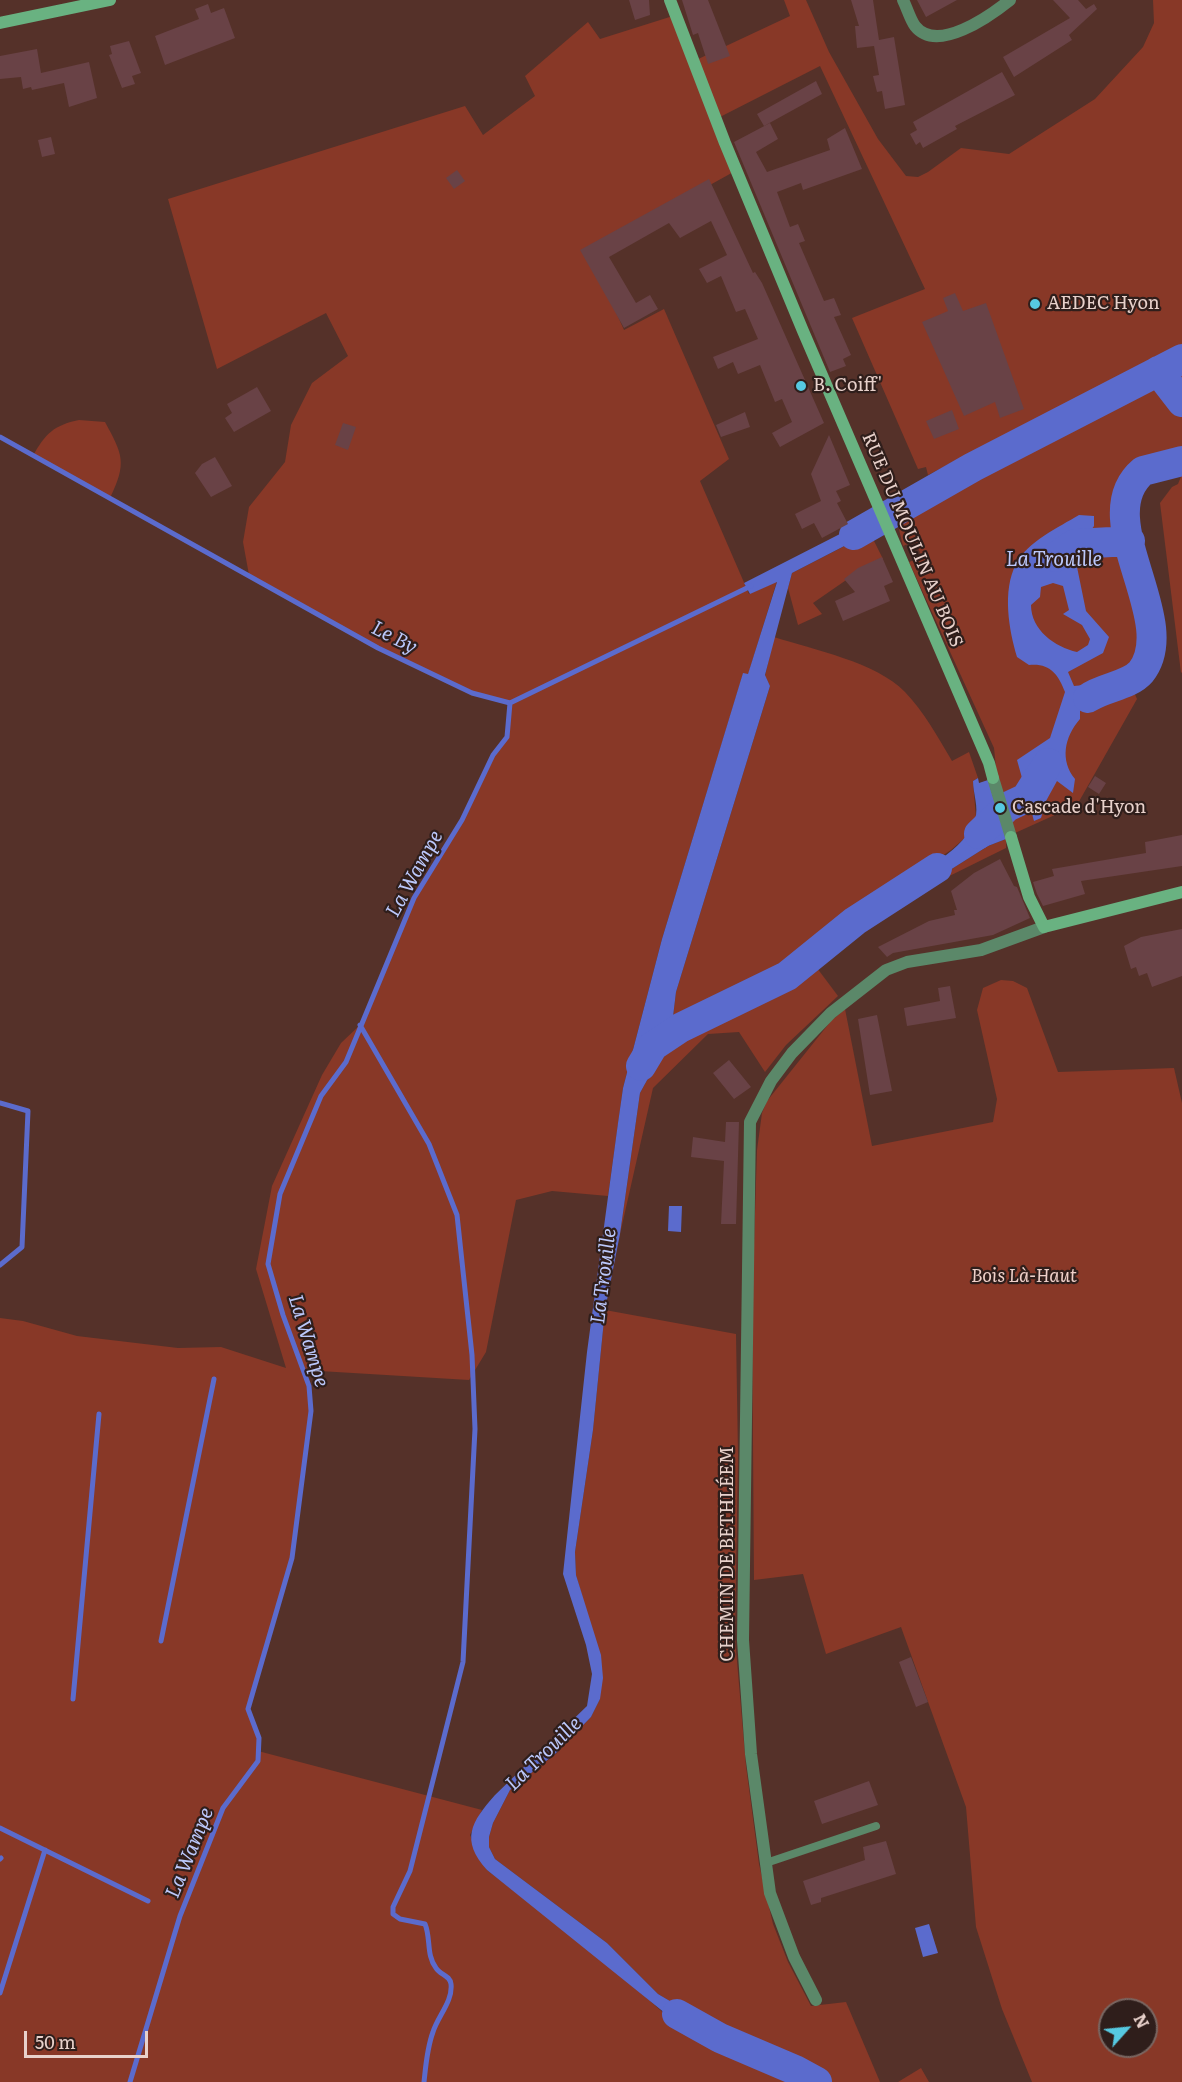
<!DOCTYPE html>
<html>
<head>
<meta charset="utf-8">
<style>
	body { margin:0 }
	#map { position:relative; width:1182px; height:2082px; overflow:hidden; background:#553129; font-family:Literata,serif }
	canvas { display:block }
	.north { position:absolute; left:1098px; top:1998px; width:60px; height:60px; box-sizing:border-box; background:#2f1e1b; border:2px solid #796661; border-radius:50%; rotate:63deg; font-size:16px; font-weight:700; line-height:24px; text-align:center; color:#e8d1cb }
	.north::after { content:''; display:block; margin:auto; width:21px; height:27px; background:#56c9e1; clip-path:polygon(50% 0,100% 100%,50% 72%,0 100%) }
	.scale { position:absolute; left:24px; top:2031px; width:124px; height:27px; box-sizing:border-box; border:3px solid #e8d1cb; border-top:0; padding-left:8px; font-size:18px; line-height:21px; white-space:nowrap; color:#e8d1cb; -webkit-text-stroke:4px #2f1e1b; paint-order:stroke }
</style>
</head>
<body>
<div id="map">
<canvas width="1182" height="2082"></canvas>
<div class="north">N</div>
<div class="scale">50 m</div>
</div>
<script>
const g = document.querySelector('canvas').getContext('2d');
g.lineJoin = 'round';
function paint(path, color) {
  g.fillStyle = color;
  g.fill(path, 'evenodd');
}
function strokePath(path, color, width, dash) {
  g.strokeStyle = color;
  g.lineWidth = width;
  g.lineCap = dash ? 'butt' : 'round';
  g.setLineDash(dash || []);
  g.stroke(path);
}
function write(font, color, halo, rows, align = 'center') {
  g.font = font + ' Literata,serif';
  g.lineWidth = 4.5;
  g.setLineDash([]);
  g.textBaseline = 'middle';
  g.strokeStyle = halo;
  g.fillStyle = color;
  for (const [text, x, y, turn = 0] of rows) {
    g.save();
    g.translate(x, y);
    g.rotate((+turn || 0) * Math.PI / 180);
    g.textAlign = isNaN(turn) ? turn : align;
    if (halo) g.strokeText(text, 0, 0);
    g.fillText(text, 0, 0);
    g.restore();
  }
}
const green = new Path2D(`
	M 784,0 L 806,0 L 829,52 L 878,139 L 906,176 L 918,177 L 928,172 L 961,148 L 1009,154 L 1095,99 L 1143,47 L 1154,23 L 1153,0 L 1182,0 L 1182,348 L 1100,386 L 928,475 L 926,467 L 918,469 L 852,318 L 925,289 L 820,66 L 716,119 L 737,170 L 589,252 L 624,330 L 664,309 L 729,459 L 700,481 L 749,594 L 777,581 L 748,675 L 743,674 L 662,939 L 623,1088 L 608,1196 L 552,1191 L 516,1200 L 486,1352 L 469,1380 L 303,1370 L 309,1386 L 311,1411 L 292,1558 L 248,1709 L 259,1738 L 258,1751 L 482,1810 L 470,1835 L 487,1870 L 615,1970 L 667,2016 L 711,2037 L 715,2028 L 658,1994 L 607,1943 L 495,1859 L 489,1847 L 489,1837 L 493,1823 L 510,1790 L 557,1753 L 591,1717 L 600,1699 L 589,1620 L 576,1575 L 575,1552 L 593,1430 L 605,1310 L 736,1334 L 738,1455 L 735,1638 L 746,1766 L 759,1864 L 773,1924 L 788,1962 L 811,2006 L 846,2002 L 880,2082 L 822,2082 L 802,2057 L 791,2082 L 0,2082 L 0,1318 L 23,1321 L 77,1336 L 178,1348 L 221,1347 L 286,1368 L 256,1269 L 272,1186 L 322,1075 L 341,1043 L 360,1025 L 414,898 L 462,820 L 493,755 L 507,737 L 510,703 C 417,678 332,622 249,575 L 243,542 L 249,507 L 285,462 L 291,425 L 312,383 L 348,356 L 326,313 L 217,369 L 168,199 L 465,106 L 483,135 L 535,96 L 525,76 L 588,22 L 600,39 L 676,15 L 694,61 L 790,16 Z
	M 1182,357 L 1182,389 L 1170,374 Z
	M 1161,384 L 1182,416 L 1182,455 L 1142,465 L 1117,499 L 1144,623 L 1139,652 L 1125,671 L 1137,699 L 1077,805 L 1015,833 L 997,777 L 994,748 L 909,562 L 922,557 L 915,541 L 903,546 L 896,517 Z
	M 79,420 L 105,422 C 123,455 127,463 110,498 L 33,456 C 45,434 54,425 79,420 Z
	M 1182,474 L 1182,672 L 1181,673 L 1160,503 L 1172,487 L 1178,484 Z
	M 870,533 L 883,559 L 865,567 L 813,603 L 822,614 L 798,625 L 788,588 L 792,573 Z
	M 774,637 C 814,650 876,662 905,692 C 924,712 938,737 952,761 L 969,752 L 978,778 L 973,781 L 976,818 L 966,837 L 951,850 L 897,886 L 775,975 L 747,991 L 705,1003 L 672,1025 L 676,992 L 770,686 L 765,676 Z
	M 1006,839 L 1006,848 L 909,896 L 988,846 Z
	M 814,964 L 838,996 L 786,1045 L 765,1072 L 739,1032 L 708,1034 L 653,1088 L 620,1234 L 640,1093 L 662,1053 L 676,1038 L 698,1024 Z
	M 1001,980 L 1013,981 L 1027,988 L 1058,1072 L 1174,1068 L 1182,1103 L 1182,2082 L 1032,2082 L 1002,2009 L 976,1927 L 966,1807 L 901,1627 L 826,1654 L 803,1574 L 754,1580 L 752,1308 L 757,1150 L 762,1113 L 767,1101 L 831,1021 L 845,1009 L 872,1146 L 993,1122 L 997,1099 L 977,1010 L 983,988 ZM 1110,2010 L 1146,2010 L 1146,2046 L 1110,2046 Z
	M 921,2068 L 929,2082 L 898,2082 Z`);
const water = new Path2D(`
	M 881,513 L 885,525 L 792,573 L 765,675 L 770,686 L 676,992 L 672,1025 L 662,1053 L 640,1093 L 620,1234 L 605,1310 L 593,1430 L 575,1552 L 576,1575 L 601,1655 L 603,1678 L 600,1699 L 591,1717 L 556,1753 L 510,1790 L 493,1823 L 489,1837 L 489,1847 L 495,1859 L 607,1943 L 658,1994 L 716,2028 L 711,2038 L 686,2030 L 487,1870 C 460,1840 471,1822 495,1795 L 587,1706 L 592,1674 L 586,1645 L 563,1574 L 587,1352 L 618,1123 L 623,1088 L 662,939 L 743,673 L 748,674 L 777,582 L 750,594 L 744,583 Z
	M 1079,515 L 1094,516 L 1094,526 L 1089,533 L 1097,538 L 1092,548 L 1077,557 L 1077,567 L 1086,611 L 1109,637 L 1103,653 L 1068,672 L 1074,686 L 1084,685 L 1119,672 L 1126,688 L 1087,704 L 1080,710 L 1080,719 C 1064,737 1060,761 1075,779 L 1073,793 L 1057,781 L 1046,801 L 1041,818 L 1034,821 L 1017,760 L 1050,738 L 1065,692 C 1058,674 1050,663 1029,665 L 1017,657 C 1009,630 1002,591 1016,564 C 1027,542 1059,527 1079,515 ZM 1053,583 L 1063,586 L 1069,610 L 1063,614 L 1082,625 L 1090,639 L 1088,645 L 1077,652 C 1055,647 1031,630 1031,605 L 1040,597 L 1041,587 Z
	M 978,778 L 979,783 L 988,780 L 1006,839 L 988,846 L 909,896 L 897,886 C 923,869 965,851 975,819 C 979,808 973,793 973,781 Z
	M 669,1206 L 682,1206 L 681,1232 L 668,1231 Z
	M 929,1924 L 938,1953 L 923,1957 L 915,1928 Z`);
const stream = new Path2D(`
	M 0,437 L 378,648 L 472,693 L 510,703 L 751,586
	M 360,1025 L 429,1144 L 457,1215 L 472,1355 L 475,1429 L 463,1662 L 410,1871 L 393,1907 L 393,1914 L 400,1919 L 425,1924 C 431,1938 426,1955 436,1968 C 440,1975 450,1975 451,1984 C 453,2001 438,2016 433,2032 C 427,2048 426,2064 424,2082
	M 0,1103 L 28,1111 L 22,1247 L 0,1265
	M 161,1641 L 214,1379
	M 73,1699 L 99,1414
	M 0,1828 L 148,1901
	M 0,1859 L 1,1858
	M 0,1993 L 45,1850
	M 130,2082 L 180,1916 L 223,1808 L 258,1761 L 259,1738 L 248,1709 L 292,1558 L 311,1411 L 309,1386 L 283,1315 L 268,1264 L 280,1194 L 321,1096 L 346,1062 L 414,898 L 462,820 L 493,755 L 507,737 L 510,703`);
const river = new Path2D(`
	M 1158,371 L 1182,402
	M 854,535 L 973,467 L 1182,359
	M 1056,557 L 1075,544 L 1130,541
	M 1088,698 C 1103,687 1129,686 1141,672 C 1182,620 1087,518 1143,471 L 1182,461
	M 979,834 L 1007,807 L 1026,798 L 1048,763
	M 641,1066 L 653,1046 L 680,1028 L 787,976 L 855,921 L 937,868
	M 677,2014 L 720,2038 L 795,2070 L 817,2082`);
const building = new Path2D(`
	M 629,0 L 649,0 L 650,15 L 635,20 Z
	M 682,0 L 708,0 L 730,56 L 708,64 L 698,33 L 693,35 Z
	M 851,0 L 873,0 L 879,40 L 894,37 L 905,105 L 885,109 L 882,91 L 877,92 L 873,76 L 879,75 L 874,46 L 857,48 L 855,26 L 859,26 Z
	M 917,0 L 957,0 L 926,17 Z
	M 1053,0 L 1078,0 L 1086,9 L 1094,4 L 1097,9 L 1069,35 L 1072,40 L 1014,77 L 1003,57 L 1070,18 Z
	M 208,4 L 211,13 L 224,8 L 235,38 L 165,65 L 155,36 L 199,19 L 195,9 Z
	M 129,41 L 141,73 L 132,76 L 135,84 L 122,88 L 109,55 L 112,54 L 110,46 Z
	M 37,49 L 41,73 L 89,62 L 97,98 L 69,107 L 64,83 L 32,90 L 31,87 L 23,89 L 21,77 L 0,79 L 0,56 Z
	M 1002,72 L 1015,95 L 955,126 L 957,129 L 923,148 L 920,142 L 916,145 L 910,134 L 917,130 L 913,122 Z
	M 816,81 L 822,94 L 764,126 L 757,114 Z
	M 770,123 L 778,139 L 756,152 L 767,172 L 830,150 L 827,139 L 845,128 L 862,169 L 803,190 L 801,183 L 777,192 L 790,227 L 798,224 L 805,241 L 799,243 L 824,301 L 834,298 L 841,315 L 834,317 L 851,355 L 843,359 L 846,366 L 830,372 L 734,142 Z
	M 51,137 L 55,154 L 42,157 L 38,140 Z
	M 457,170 L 465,181 L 454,189 L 446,178 Z
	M 709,179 L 753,273 L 755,272 L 762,283 L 824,423 L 780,447 L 772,433 L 792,422 L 782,399 L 775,402 L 760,365 L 738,374 L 733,362 L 718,369 L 713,357 L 758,339 L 745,309 L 736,312 L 721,276 L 707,283 L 699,269 L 727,255 L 711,221 L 680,238 L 669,223 L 609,257 L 636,303 L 650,295 L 658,309 L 624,328 L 580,250 Z
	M 955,293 L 963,311 L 986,303 L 1024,409 L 1000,418 L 995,402 L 964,416 L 922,322 L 948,311 L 943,298 Z
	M 257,387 L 271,411 L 234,432 L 225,418 L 232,413 L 227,404 Z
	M 952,410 L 959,429 L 934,439 L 926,421 Z
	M 745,412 L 750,427 L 721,437 L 716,425 Z
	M 343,423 L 356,427 L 348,450 L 335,445 Z
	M 829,435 L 850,485 L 836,491 L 841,501 L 837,503 L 848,524 L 822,538 L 814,523 L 802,529 L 795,514 L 821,501 L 811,474 Z
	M 215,457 L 232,486 L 211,497 L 195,473 L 202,464 Z
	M 882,557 L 893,582 L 884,586 L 890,601 L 843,621 L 835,601 L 855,592 L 844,579 L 858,568 Z
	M 1095,776 L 1106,783 L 1099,794 L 1088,787 Z
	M 1182,835 L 1182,866 L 1081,881 L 1085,894 L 1043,906 L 1037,894 L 1033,882 L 1054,876 L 1052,869 L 1146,853 L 1145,842 Z
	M 1000,859 L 1014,886 L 1017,887 L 1030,918 L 993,935 L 893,953 L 887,957 L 878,947 L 929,921 L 955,915 L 954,910 L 957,910 L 951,891 L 974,873 Z
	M 1182,929 L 1182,976 L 1152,987 L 1147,973 L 1139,976 L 1136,967 L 1131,969 L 1124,946 L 1141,937 Z
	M 950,986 L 956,1018 L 907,1026 L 904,1008 L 940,1001 L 938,988 Z
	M 877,1015 L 892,1091 L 870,1095 L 858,1019 Z
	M 729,1060 L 751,1087 L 734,1099 L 713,1073 Z
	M 726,1122 L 739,1122 L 736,1224 L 721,1224 L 724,1161 L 691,1157 L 693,1137 L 725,1142 Z
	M 911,1657 L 928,1702 L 916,1707 L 899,1662 Z
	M 869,1781 L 878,1805 L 822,1824 L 814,1801 Z
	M 886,1841 L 896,1874 L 821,1898 L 821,1902 L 811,1905 L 803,1881 L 865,1860 L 863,1847 Z`);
const lane = new Path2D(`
	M 766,1863 L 876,1826`);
const street = new Path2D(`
	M 903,0 C 907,8 910,19 915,26 C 937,54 990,16 1010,0
	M 993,778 L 1011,837
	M 816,2000 L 794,1957 L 770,1893 L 751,1754 L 743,1640 L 750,1122 L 771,1081 L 792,1053 L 831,1013 L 886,970 L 907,962 L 981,950 L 1044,927`);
const secondary = new Path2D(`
	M 670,0 L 725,143 L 803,331 L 989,763 L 993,778
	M 0,23 L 110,0
	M 1011,837 L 1029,897 L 1044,927 L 1182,892`);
const markers = [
	[1035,304,6,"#56c9e1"],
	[801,386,6,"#56c9e1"],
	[1000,808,6,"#56c9e1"]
];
const poiNames = [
	["AEDEC Hyon",1047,304],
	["B. Coiff'",813,386],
	["Cascade d'Hyon",1012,808]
];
const streetNames = [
	["RUE DU MOULIN AU BOIS",912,540,67],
	["CHEMIN DE BETHLÉEM",728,1554,-90]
];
const parkNames = [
	["Bois Là-Haut",1024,1277]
];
const waterNames = [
	["La Trouille",1054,560],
	["Le By",394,638,27],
	["La Wampe",415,874,-61],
	["La Trouille",604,1276,-83],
	["La Wampe",308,1341,73],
	["La Trouille",544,1754,-44],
	["La Wampe",190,1853,-68]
];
paint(green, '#883827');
paint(water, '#5b6bcd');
strokePath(stream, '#5b6bcd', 5);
strokePath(river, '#5b6bcd', 30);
paint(building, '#694246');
strokePath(lane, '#5b8869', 8);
strokePath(street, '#5b8869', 12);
strokePath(secondary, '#69b281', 12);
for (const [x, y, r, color] of markers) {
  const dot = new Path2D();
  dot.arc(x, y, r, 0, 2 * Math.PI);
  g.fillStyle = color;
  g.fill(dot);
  strokePath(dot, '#2f1e1b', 2);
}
write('18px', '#e8d1cb', '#2f1e1b', poiNames, 'left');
write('18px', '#e8d1cb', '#2f1e1b', streetNames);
write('italic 18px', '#efd0c9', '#2f1e1b', parkNames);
write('italic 20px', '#bbc8fb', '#2f1e1b', waterNames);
</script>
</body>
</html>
